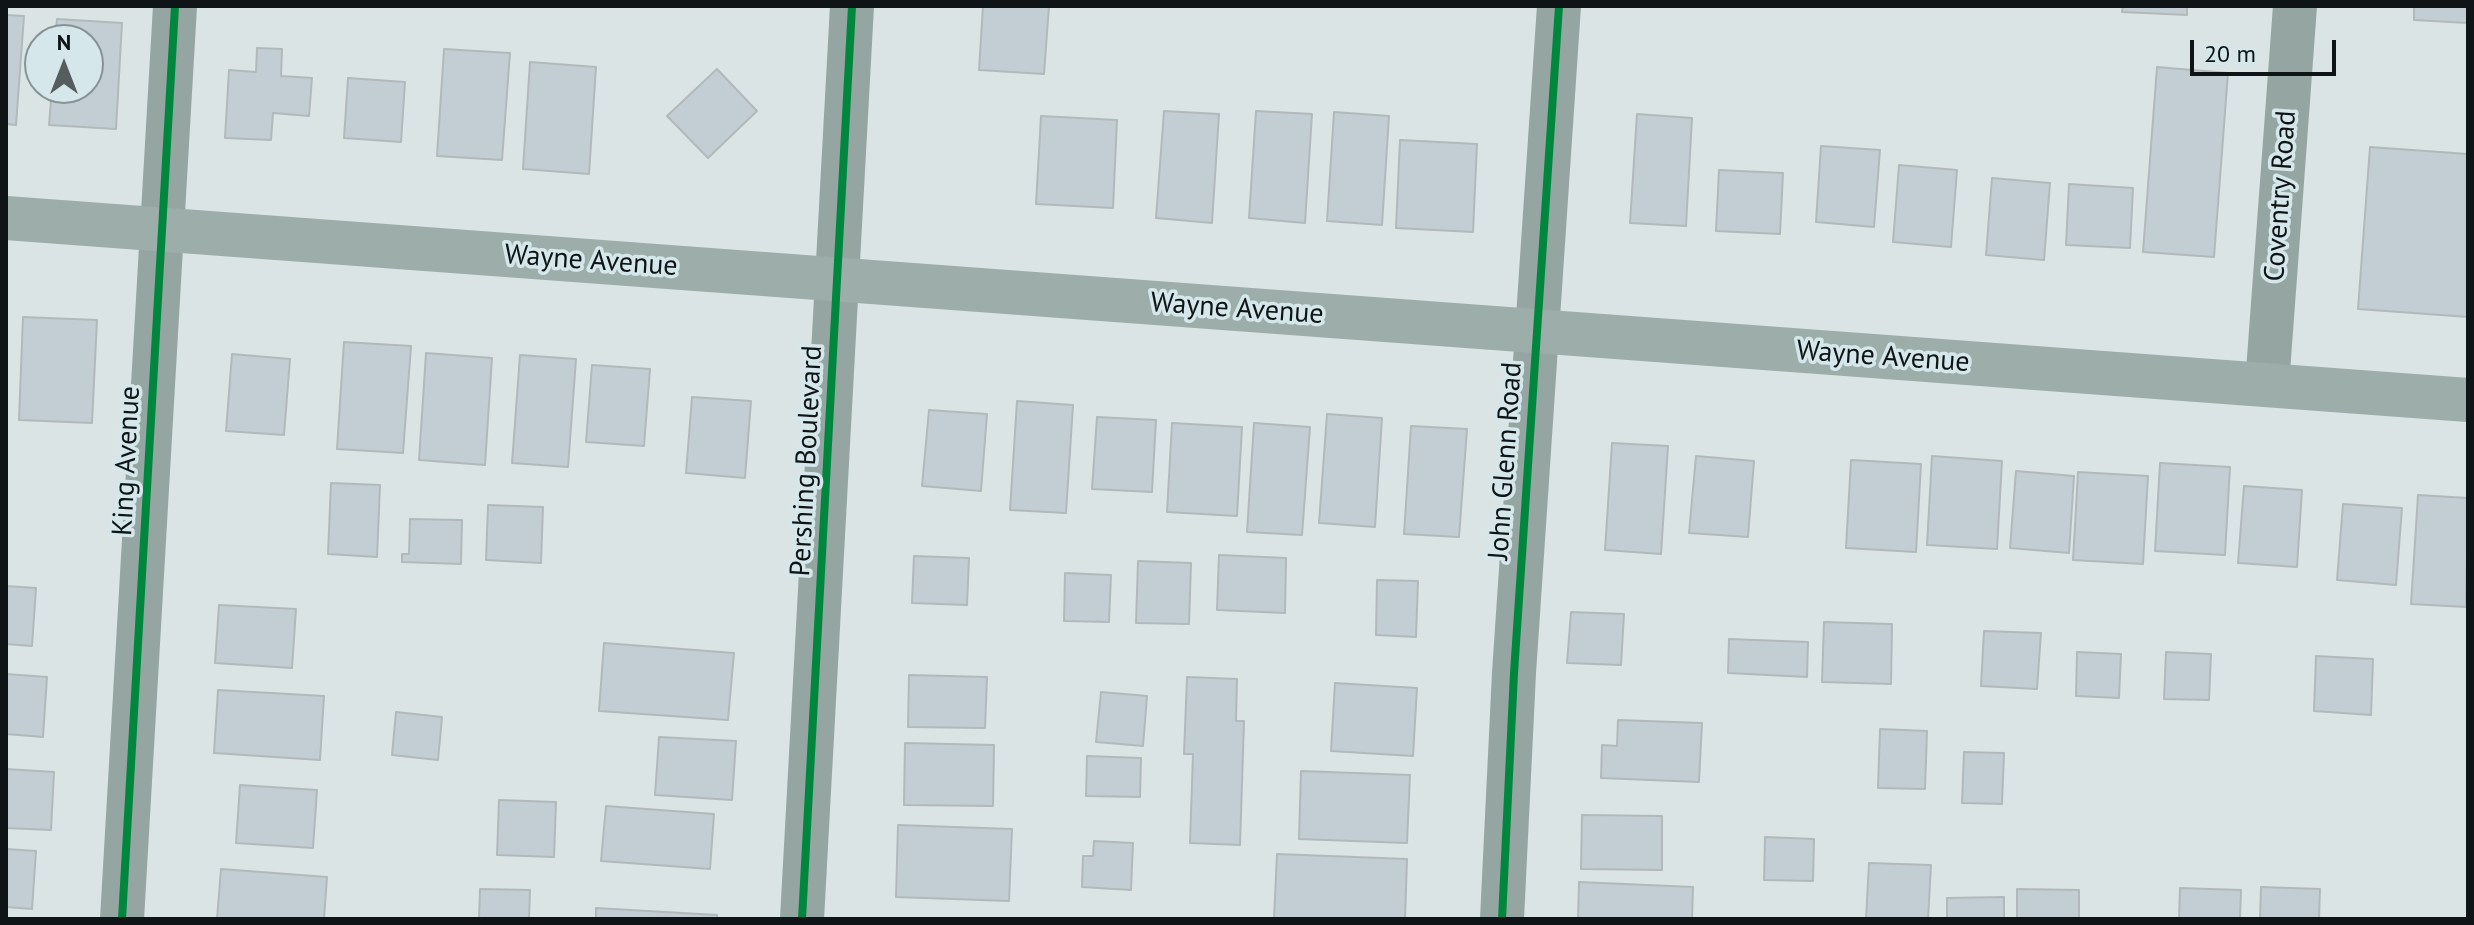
<!DOCTYPE html>
<html>
<head>
<meta charset="utf-8">
<style>
	body { margin:0 }
	#map { position:relative; width:2474px; height:925px; overflow:hidden; background:#dae4e5; font-family:"PT Sans",sans-serif }
	canvas { display:block }
	.frame { position:absolute; inset:0; border:8px solid #0f1516; pointer-events:none }
	.north { position:absolute; left:24px; top:24px; width:80px; height:80px; box-sizing:border-box; background:#d5e7ea; border:2px solid #869395; border-radius:50%; rotate:0deg; font-size:22px; font-weight:700; line-height:32px; text-align:center; color:#0f1516 }
	.north::after { content:''; display:block; margin:auto; width:28px; height:36px; background:#565d5e; clip-path:polygon(50% 0,100% 100%,50% 72%,0 100%) }
	.scale { position:absolute; left:2190px; top:40px; width:146px; height:36px; box-sizing:border-box; border:4px solid #0f1516; border-top:0; padding-left:10px; font-size:24px; line-height:28px; white-space:nowrap; color:#0f1516; -webkit-text-stroke:6px #d5e7ea; paint-order:stroke }
</style>
</head>
<body>
<div id="map">
<canvas width="2474" height="925"></canvas>
<div class="frame"></div>
<div class="north">N</div>
<div class="scale">20 m</div>
</div>
<script>
const g = document.querySelector('canvas').getContext('2d');
g.lineJoin = 'round';
function paint(path, color) {
  g.fillStyle = color;
  g.fill(path, 'evenodd');
}
function strokePath(path, color, width, dash) {
  g.strokeStyle = color;
  g.lineWidth = width;
  g.lineCap = dash ? 'butt' : 'round';
  g.setLineDash(dash || []);
  g.stroke(path);
}
function write(font, color, halo, rows, align = 'center') {
  g.font = font + ' "PT Sans",sans-serif';
  g.lineWidth = 7;
  g.setLineDash([]);
  g.textBaseline = 'middle';
  g.strokeStyle = halo;
  g.fillStyle = color;
  for (const [text, x, y, turn = 0] of rows) {
    g.save();
    g.translate(x, y);
    g.rotate((+turn || 0) * Math.PI / 180);
    g.textAlign = isNaN(turn) ? turn : align;
    if (halo) g.strokeText(text, 0, 0);
    g.fillText(text, 0, 0);
    g.restore();
  }
}
const building = new Path2D(`
	M 983,6 L 1049,6 L 1044,74 L 979,70 Z
	M 2123,6 L 2187,6 L 2187,15 L 2122,12 Z
	M 2414,6 L 2468,6 L 2468,23 L 2414,20 Z
	M 6,15 L 24,16 L 16,125 L 6,124 Z
	M 57,19 L 122,23 L 116,129 L 49,125 L 52,88 L 88,88 L 88,40 L 55,40 Z
	M 257,48 L 282,49 L 281,76 L 312,78 L 309,116 L 273,113 L 271,140 L 225,138 L 229,70 L 256,72 Z
	M 444,49 L 510,53 L 502,160 L 437,156 Z
	M 530,62 L 596,67 L 589,174 L 523,169 Z
	M 2157,67 L 2228,73 L 2214,257 L 2143,252 Z
	M 717,69 L 757,111 L 708,158 L 667,116 Z
	M 348,78 L 405,82 L 401,142 L 344,138 Z
	M 1164,111 L 1219,114 L 1212,223 L 1156,218 Z
	M 1256,111 L 1312,114 L 1305,223 L 1249,218 Z
	M 1334,112 L 1389,116 L 1382,225 L 1327,221 Z
	M 1637,114 L 1692,118 L 1686,226 L 1630,223 Z
	M 1041,116 L 1117,120 L 1113,208 L 1036,204 Z
	M 1400,140 L 1477,144 L 1473,232 L 1396,228 Z
	M 1821,146 L 1880,150 L 1874,227 L 1816,222 Z
	M 2370,147 L 2468,154 L 2468,317 L 2358,309 Z
	M 1899,165 L 1957,170 L 1951,247 L 1893,242 Z
	M 1719,170 L 1783,173 L 1780,234 L 1716,231 Z
	M 1992,178 L 2050,183 L 2044,260 L 1986,255 Z
	M 2069,184 L 2133,188 L 2130,248 L 2066,245 Z
	M 23,317 L 97,320 L 92,423 L 19,420 Z
	M 344,342 L 411,346 L 403,453 L 337,449 Z
	M 426,353 L 492,358 L 485,465 L 419,460 Z
	M 232,354 L 290,359 L 284,435 L 226,431 Z
	M 520,355 L 576,359 L 568,467 L 512,463 Z
	M 592,365 L 650,369 L 644,446 L 586,442 Z
	M 692,397 L 751,401 L 745,478 L 686,473 Z
	M 1017,401 L 1073,405 L 1066,513 L 1010,510 Z
	M 929,410 L 987,414 L 981,491 L 922,486 Z
	M 1327,414 L 1382,418 L 1375,527 L 1319,523 Z
	M 1097,417 L 1156,420 L 1152,492 L 1092,489 Z
	M 1172,423 L 1242,427 L 1237,516 L 1167,512 Z
	M 1254,423 L 1310,427 L 1302,535 L 1247,532 Z
	M 1411,426 L 1467,429 L 1459,537 L 1404,534 Z
	M 1612,443 L 1668,446 L 1661,554 L 1605,550 Z
	M 1696,456 L 1754,461 L 1748,537 L 1689,533 Z
	M 1932,456 L 2002,461 L 1997,549 L 1927,545 Z
	M 1851,460 L 1921,464 L 1916,552 L 1846,548 Z
	M 2160,463 L 2230,467 L 2225,555 L 2155,551 Z
	M 2016,471 L 2074,476 L 2069,553 L 2010,548 Z
	M 2078,472 L 2148,476 L 2143,564 L 2073,560 Z
	M 331,483 L 380,485 L 377,557 L 328,554 Z
	M 2244,486 L 2302,490 L 2297,567 L 2238,563 Z
	M 2418,495 L 2468,498 L 2466,607 L 2411,604 Z
	M 2343,504 L 2402,508 L 2396,585 L 2337,580 Z
	M 488,505 L 543,507 L 541,563 L 486,560 Z
	M 410,519 L 462,520 L 461,564 L 402,562 L 402,554 L 409,554 Z
	M 1219,555 L 1286,558 L 1285,613 L 1217,610 Z
	M 914,556 L 969,558 L 967,605 L 912,603 Z
	M 1138,561 L 1191,563 L 1189,624 L 1136,623 Z
	M 1065,573 L 1111,575 L 1109,622 L 1064,621 Z
	M 1377,580 L 1418,581 L 1416,637 L 1376,635 Z
	M 6,586 L 36,588 L 32,646 L 6,644 Z
	M 219,605 L 296,609 L 292,668 L 215,663 Z
	M 1571,612 L 1624,614 L 1621,665 L 1567,663 Z
	M 1824,622 L 1892,624 L 1891,684 L 1822,682 Z
	M 1984,631 L 2041,633 L 2037,689 L 1981,686 Z
	M 1729,639 L 1808,642 L 1807,677 L 1728,673 Z
	M 604,643 L 734,653 L 728,720 L 599,711 Z
	M 2077,652 L 2121,654 L 2119,698 L 2076,696 Z
	M 2166,652 L 2211,654 L 2209,700 L 2164,699 Z
	M 2316,656 L 2373,659 L 2371,715 L 2314,711 Z
	M 6,674 L 47,677 L 43,737 L 6,734 Z
	M 909,675 L 987,677 L 985,728 L 908,727 Z
	M 1187,677 L 1237,679 L 1236,721 L 1244,721 L 1240,845 L 1190,843 L 1193,754 L 1184,754 Z
	M 1335,683 L 1417,688 L 1413,756 L 1331,751 Z
	M 218,690 L 324,696 L 320,760 L 214,753 Z
	M 1101,692 L 1147,696 L 1143,746 L 1096,742 Z
	M 396,712 L 442,717 L 438,760 L 392,755 Z
	M 1618,720 L 1702,723 L 1699,782 L 1601,778 L 1602,745 L 1617,746 Z
	M 1880,729 L 1927,731 L 1925,789 L 1878,788 Z
	M 659,737 L 736,741 L 732,800 L 655,795 Z
	M 905,743 L 994,745 L 993,806 L 904,805 Z
	M 1964,752 L 2004,753 L 2002,804 L 1962,803 Z
	M 1087,756 L 1141,758 L 1140,797 L 1086,796 Z
	M 6,769 L 54,772 L 51,830 L 6,828 Z
	M 1301,771 L 1410,775 L 1407,843 L 1299,839 Z
	M 240,785 L 317,790 L 313,848 L 236,843 Z
	M 499,800 L 556,802 L 554,857 L 497,855 Z
	M 606,806 L 714,814 L 710,869 L 601,861 Z
	M 1582,815 L 1662,816 L 1662,870 L 1581,869 Z
	M 898,825 L 1012,829 L 1009,901 L 896,897 Z
	M 1765,837 L 1814,839 L 1813,881 L 1764,880 Z
	M 1094,841 L 1133,843 L 1131,890 L 1082,887 L 1083,856 L 1093,856 Z
	M 6,849 L 36,851 L 32,909 L 6,907 Z
	M 1277,854 L 1407,859 L 1405,919 L 1274,919 Z
	M 1869,863 L 1931,865 L 1928,919 L 1866,919 Z
	M 221,869 L 327,877 L 324,919 L 217,919 Z
	M 1579,882 L 1693,887 L 1692,919 L 1578,919 Z
	M 2261,887 L 2320,889 L 2319,919 L 2260,919 Z
	M 2180,888 L 2241,890 L 2240,919 L 2179,919 Z
	M 480,889 L 530,890 L 529,919 L 479,919 Z
	M 2017,889 L 2079,890 L 2079,919 L 2017,919 Z
	M 2004,897 L 2004,919 L 1947,919 L 1947,898 Z
	M 596,908 L 717,915 L 717,919 L 596,919 Z`);
const minor = new Path2D(`
	M 2267,385 L 2295,6
	M 122,919 L 175,6
	M 802,919 L 852,6
	M 1502,919 L 1514,673 L 1559,6`);
const secondary = new Path2D(`
	M 6,218 L 2468,400`);
const cycleway = new Path2D(`
	M 122,919 L 175,6
	M 802,919 L 852,6
	M 1502,919 L 1514,673 L 1559,6`);
const streetNames = [
	["Coventry Road",2281,196,-86],
	["Wayne Avenue",591,261,4],
	["Wayne Avenue",1237,309,4],
	["Wayne Avenue",1883,357,4],
	["King Avenue",127,461,-87],
	["Pershing Boulevard",807,461,-87],
	["John Glenn Road",1506,461,-86]
];
paint(building, '#c2ced4');
strokePath(building, '#b2b9bb', 2);
strokePath(minor, '#95a5a2', 44);
strokePath(secondary, '#9cadaa', 44);
strokePath(cycleway, '#00873e', 8);
write('28px', '#0f1516', '#d5e7ea', streetNames);
</script>
</body>
</html>
